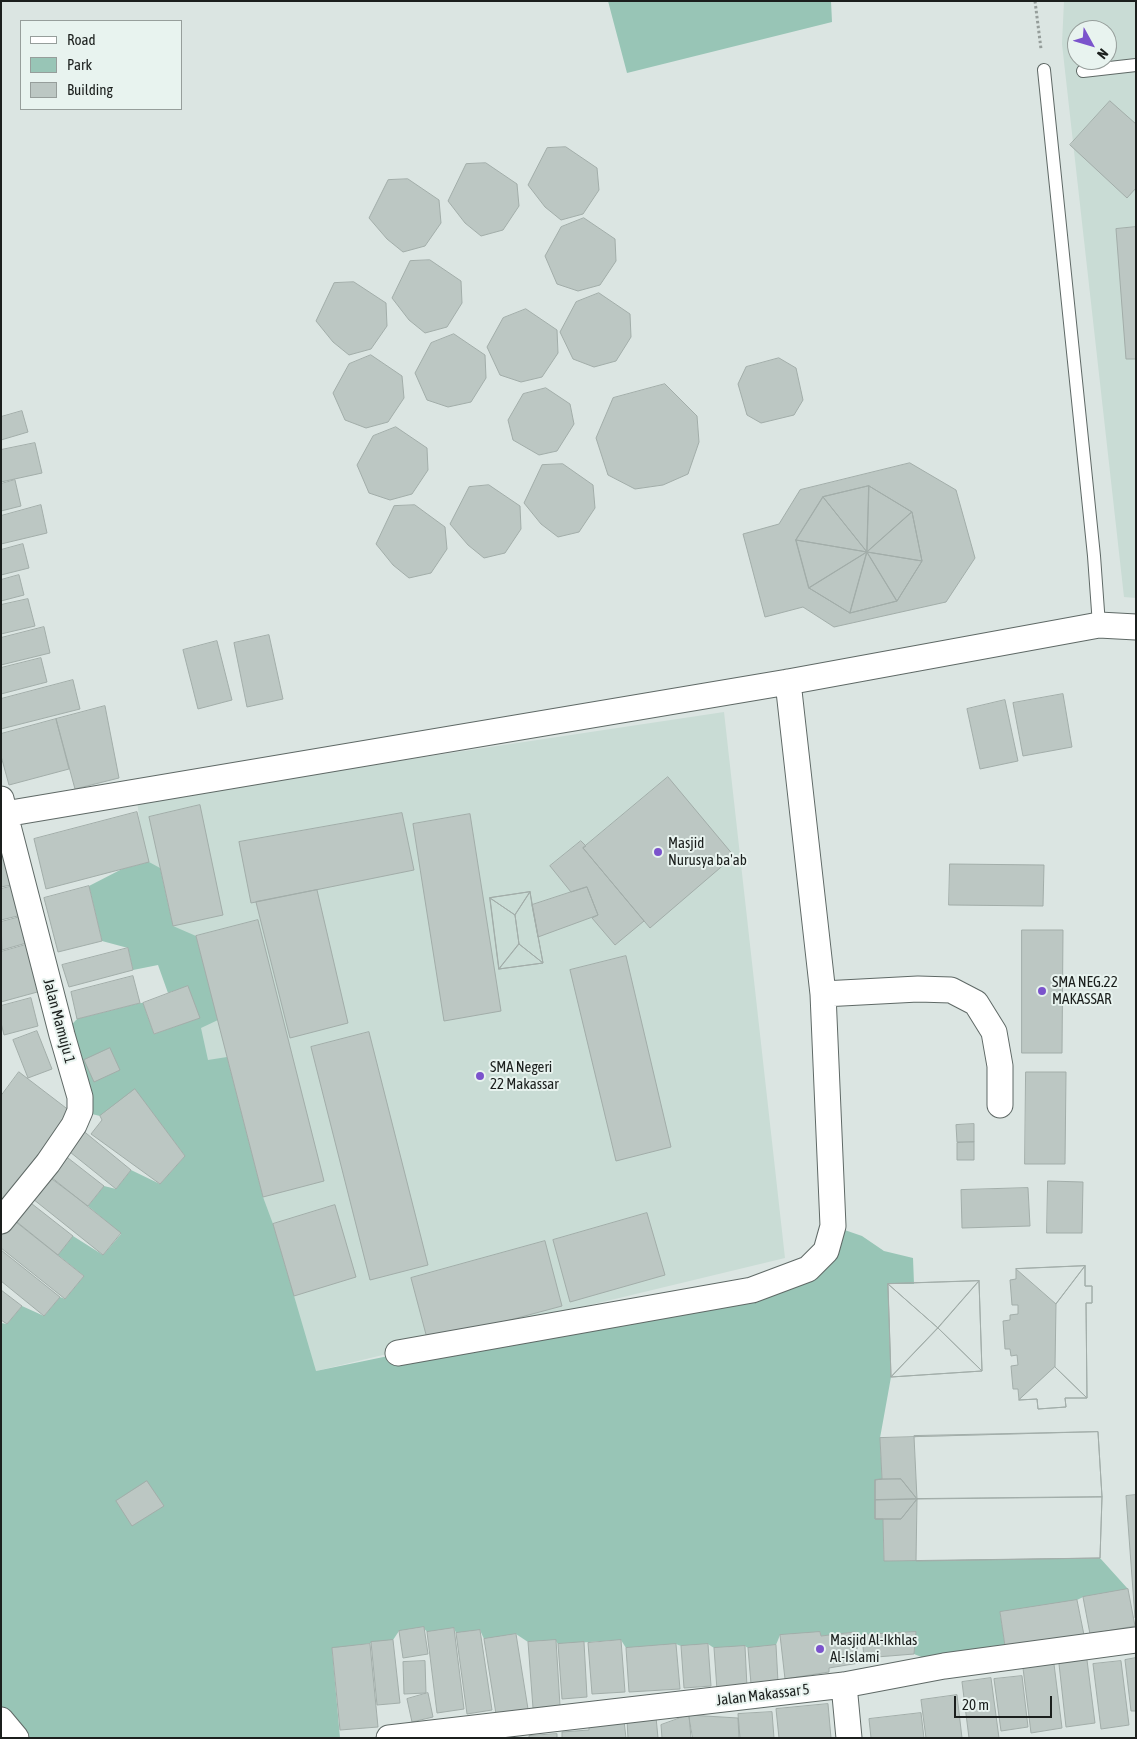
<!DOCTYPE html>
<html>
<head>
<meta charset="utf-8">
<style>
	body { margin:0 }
	#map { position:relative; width:1137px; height:1739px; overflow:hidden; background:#dbe5e2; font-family:"Asap Condensed",sans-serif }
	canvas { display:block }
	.frame { position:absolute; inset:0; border:2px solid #1b1f1d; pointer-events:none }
	.legend { position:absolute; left:20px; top:20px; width:162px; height:90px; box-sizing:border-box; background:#e8f3ef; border:1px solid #969e9b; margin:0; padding:6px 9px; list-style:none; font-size:15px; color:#1b1f1d }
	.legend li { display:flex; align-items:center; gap:10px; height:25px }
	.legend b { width:25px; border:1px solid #969e9b }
	.north { position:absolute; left:1067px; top:20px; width:50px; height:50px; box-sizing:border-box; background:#e8f3ef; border:1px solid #969e9b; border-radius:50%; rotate:129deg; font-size:14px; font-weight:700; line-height:20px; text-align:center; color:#1b1f1d }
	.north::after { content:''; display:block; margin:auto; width:18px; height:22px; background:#7b53cc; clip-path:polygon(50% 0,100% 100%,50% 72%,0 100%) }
	.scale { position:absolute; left:954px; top:1696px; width:98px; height:22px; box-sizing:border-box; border:2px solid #1b1f1d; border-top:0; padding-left:6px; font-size:15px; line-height:18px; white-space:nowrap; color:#1b1f1d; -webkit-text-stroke:4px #e8f3ef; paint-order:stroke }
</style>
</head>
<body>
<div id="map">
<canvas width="1137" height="1739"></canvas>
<div class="frame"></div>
<ul class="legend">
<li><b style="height:6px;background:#fff"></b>Road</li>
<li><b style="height:14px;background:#98c5b6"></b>Park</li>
<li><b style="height:14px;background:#bcc7c3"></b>Building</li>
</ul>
<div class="north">N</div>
<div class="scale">20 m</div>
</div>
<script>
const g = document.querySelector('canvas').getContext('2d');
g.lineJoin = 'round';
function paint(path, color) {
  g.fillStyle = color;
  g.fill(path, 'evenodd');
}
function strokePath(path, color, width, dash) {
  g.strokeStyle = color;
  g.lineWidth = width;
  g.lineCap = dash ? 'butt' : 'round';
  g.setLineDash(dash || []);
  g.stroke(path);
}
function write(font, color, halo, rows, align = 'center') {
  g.font = font + ' "Asap Condensed",sans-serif';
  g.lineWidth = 4;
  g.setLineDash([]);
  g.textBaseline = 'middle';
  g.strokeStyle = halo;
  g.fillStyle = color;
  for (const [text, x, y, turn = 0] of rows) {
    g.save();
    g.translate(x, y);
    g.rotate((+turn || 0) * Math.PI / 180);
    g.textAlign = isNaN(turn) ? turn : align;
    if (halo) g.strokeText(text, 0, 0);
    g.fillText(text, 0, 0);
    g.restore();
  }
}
const built = new Path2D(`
	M 1064,1 L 1136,1 L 1136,598 L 1124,597 L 1062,44 ZM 1077,30 L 1107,30 L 1107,60 L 1077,60 Z
	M 724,712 L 785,1258 L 275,1381 L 148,894 L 137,800 Z`);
const green = new Path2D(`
	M 608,1 L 831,1 L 832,22 L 627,73 Z
	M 149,862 L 160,868 L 173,926 L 196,936 L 218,1020 L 201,1028 L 208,1060 L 227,1057 L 263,1197 L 273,1224 L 316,1371 L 808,1269 L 833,1226 L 862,1236 L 884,1251 L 913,1258 L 914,1284 L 888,1284 L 891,1377 L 880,1438 L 882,1479 L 875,1480 L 875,1519 L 883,1519 L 884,1561 L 1100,1558 L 1128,1589 L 1083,1597 L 1077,1600 L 1000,1612 L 1005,1646 L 944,1666 L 914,1654 L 915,1632 L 862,1635 L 855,1632 L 821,1636 L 820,1632 L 780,1635 L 776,1645 L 748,1648 L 745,1646 L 714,1648 L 708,1644 L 681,1646 L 676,1644 L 626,1648 L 621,1640 L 558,1644 L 555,1640 L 528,1642 L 516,1634 L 484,1639 L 480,1630 L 456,1633 L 454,1628 L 427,1632 L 423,1627 L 399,1631 L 393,1640 L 332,1649 L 340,1738 L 1,1738 L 1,1323 L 7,1324 L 22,1306 L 44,1316 L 60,1297 L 65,1299 L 84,1276 L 58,1255 L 73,1236 L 103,1255 L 121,1234 L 88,1206 L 104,1186 L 116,1189 L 131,1170 L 160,1184 L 185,1156 L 135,1090 L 100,1116 L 80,1111 L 62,1035 L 77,1019 L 140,1003 L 143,1003 L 154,1034 L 199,1018 L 188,986 L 168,993 L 158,965 L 133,970 L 128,948 L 102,941 L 89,886 L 122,869 Z`);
const building = new Path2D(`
	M 1110,101 L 1136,124 L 1136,188 L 1127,198 L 1070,145 Z
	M 566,147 L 597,168 L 599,190 L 583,214 L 561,220 L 545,207 L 528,185 L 547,148 Z
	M 486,163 L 517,184 L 519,206 L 503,230 L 481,236 L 465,223 L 448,201 L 466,164 Z
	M 408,179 L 439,200 L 441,223 L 425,246 L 403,252 L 387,239 L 369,218 L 388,180 Z
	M 584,218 L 615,239 L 616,261 L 600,285 L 578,291 L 557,284 L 545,256 L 561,227 Z
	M 1136,227 L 1136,359 L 1126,359 L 1116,229 Z
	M 430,260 L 461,281 L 462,303 L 447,327 L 425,333 L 409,320 L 392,298 L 410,261 Z
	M 354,282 L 386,303 L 387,326 L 371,349 L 349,355 L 333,342 L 316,321 L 334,283 Z
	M 599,293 L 630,314 L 631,337 L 616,361 L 594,367 L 573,359 L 560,332 L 576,302 Z
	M 526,309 L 557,330 L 558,353 L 542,377 L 521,382 L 500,375 L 487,347 L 503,318 Z
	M 454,334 L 485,355 L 486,378 L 471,402 L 448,407 L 427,400 L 415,373 L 431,343 Z
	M 371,355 L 402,376 L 404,398 L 388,422 L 366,428 L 345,420 L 333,393 L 349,364 Z
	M 779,358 L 796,368 L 803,400 L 794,415 L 761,423 L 747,415 L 738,384 L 746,367 Z
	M 665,384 L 697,416 L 699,442 L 688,474 L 663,485 L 635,489 L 608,475 L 596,438 L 613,398 Z
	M 546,388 L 570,404 L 574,424 L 557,451 L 539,455 L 513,440 L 508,420 L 523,394 Z
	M 22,411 L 28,432 L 1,440 L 1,417 Z
	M 396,427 L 427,448 L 428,470 L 412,494 L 390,500 L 369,493 L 357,465 L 373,436 Z
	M 35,443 L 42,473 L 1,482 L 1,450 Z
	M 910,463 L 956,490 L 975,558 L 946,602 L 834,627 L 803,607 L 765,617 L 743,534 L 779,524 L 800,490 Z
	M 563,464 L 593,485 L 595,508 L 579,532 L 558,537 L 541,524 L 524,503 L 542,465 Z
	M 15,480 L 21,506 L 1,511 L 1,484 Z
	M 489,485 L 520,506 L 521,529 L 505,553 L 484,558 L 468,545 L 450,524 L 469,487 Z
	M 869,486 L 912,512 L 922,561 L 897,601 L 850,613 L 809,588 L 796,540 L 823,497 Z
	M 869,486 L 912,512 L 867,552 Z
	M 869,486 L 867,552 L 823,497 Z
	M 823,497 L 867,552 L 796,540 Z
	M 41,505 L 47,533 L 1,544 L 1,516 Z
	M 415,505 L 445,527 L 447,549 L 431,573 L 409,578 L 393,565 L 376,544 L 394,506 Z
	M 912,512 L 922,561 L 867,552 Z
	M 796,540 L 867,552 L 809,588 Z
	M 23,544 L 29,568 L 1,575 L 1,550 Z
	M 867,552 L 922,561 L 897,601 Z
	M 867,552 L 897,601 L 850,613 Z
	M 867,552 L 850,613 L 809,588 Z
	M 19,575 L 24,595 L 1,601 L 1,580 Z
	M 28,599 L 35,626 L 1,634 L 1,605 Z
	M 44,627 L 50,653 L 1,665 L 1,638 Z
	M 269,635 L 283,699 L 247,707 L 234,643 Z
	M 217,641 L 232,700 L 198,709 L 183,650 Z
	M 41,658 L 47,682 L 1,694 L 1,668 Z
	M 73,680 L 80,709 L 1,729 L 1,699 Z
	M 1063,694 L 1072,747 L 1023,756 L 1013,703 Z
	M 1005,700 L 1018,761 L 980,769 L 967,709 Z
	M 105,706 L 119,778 L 75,789 L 56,719 Z
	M 56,719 L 69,769 L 9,785 L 1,756 L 1,734 Z
	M 668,777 L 734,856 L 650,928 L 583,848 Z
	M 200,805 L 223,915 L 173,926 L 149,817 Z
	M 137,812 L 149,862 L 46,889 L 34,839 Z
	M 402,813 L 414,870 L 251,903 L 239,842 Z
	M 470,814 L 501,1011 L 444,1021 L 413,824 Z
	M 581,841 L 586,846 L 583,848 L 644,921 L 615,945 L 592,918 L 598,915 L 587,887 L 571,892 L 550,866 Z
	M 5,856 L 11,885 L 1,887 L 1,857 Z
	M 950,864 L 1044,865 L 1043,906 L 949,905 Z
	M 18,885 L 26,914 L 1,920 L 1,889 Z
	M 89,886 L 102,941 L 58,952 L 44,898 Z
	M 587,887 L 598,915 L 538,937 L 532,905 Z
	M 317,890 L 348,1023 L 290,1038 L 256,902 Z
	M 530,892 L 543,963 L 499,969 L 490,898 Z
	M 530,892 L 532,905 L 543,963 L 519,944 L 515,915 Z
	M 530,892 L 515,915 L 490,898 Z
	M 490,898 L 515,915 L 519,944 L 499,969 Z
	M 24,916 L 30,942 L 2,950 L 1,922 Z
	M 258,920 L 324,1181 L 263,1197 L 196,936 Z
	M 1022,930 L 1063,930 L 1062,1053 L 1022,1053 Z
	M 29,944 L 41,991 L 1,1002 L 1,952 Z
	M 519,944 L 543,963 L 499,969 Z
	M 128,948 L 133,970 L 69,987 L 62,965 Z
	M 626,956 L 671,1147 L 616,1161 L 570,970 Z
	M 133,976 L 140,1003 L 77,1019 L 71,992 Z
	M 188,986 L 200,1018 L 154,1034 L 143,1003 Z
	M 31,998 L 38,1026 L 4,1035 L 1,1023 L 1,1006 Z
	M 37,1031 L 52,1069 L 28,1078 L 13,1040 Z
	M 369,1032 L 428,1265 L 370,1280 L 311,1047 Z
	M 110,1048 L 120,1070 L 94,1082 L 84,1060 Z
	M 19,1072 L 70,1111 L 3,1202 L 1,1200 L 1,1096 Z
	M 1026,1072 L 1066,1072 L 1065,1164 L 1025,1164 Z
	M 135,1089 L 185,1156 L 160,1184 L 91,1134 L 102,1120 L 100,1116 Z
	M 974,1124 L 974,1142 L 957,1142 L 956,1125 Z
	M 81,1129 L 131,1170 L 116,1189 L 65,1148 Z
	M 974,1142 L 974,1160 L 957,1160 L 957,1143 Z
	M 68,1158 L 104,1186 L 88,1206 L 52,1179 Z
	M 46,1173 L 121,1233 L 103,1255 L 28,1195 Z
	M 1048,1181 L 1083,1182 L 1082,1233 L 1047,1233 Z
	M 1028,1188 L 1030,1226 L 962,1228 L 961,1190 Z
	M 27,1200 L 73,1236 L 58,1255 L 12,1218 Z
	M 335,1205 L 356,1277 L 294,1296 L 273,1224 Z
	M 647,1213 L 665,1275 L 570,1302 L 553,1240 Z
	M 11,1218 L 84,1276 L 65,1299 L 1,1248 L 1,1230 Z
	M 545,1241 L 562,1306 L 428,1342 L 411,1278 Z
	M 1,1250 L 60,1297 L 44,1316 L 1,1281 Z
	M 1085,1266 L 1085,1286 L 1092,1286 L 1092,1303 L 1086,1303 L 1087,1398 L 1065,1398 L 1066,1407 L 1038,1409 L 1037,1399 L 1019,1400 L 1018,1389 L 1013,1389 L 1011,1366 L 1018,1365 L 1017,1355 L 1011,1356 L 1010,1349 L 1005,1349 L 1003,1321 L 1010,1320 L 1010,1315 L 1018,1314 L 1018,1305 L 1012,1305 L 1010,1280 L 1016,1279 L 1016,1269 Z
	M 1085,1266 L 1085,1286 L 1092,1286 L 1092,1303 L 1086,1303 L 1087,1398 L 1055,1367 L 1056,1304 Z
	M 1085,1266 L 1056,1304 L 1016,1269 Z
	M 979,1281 L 982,1371 L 891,1377 L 888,1284 Z
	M 979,1281 L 982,1371 L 938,1328 Z
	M 979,1281 L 938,1328 L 888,1284 Z
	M 888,1284 L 938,1328 L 891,1377 L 889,1317 Z
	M 1,1290 L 22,1306 L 7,1324 L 1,1320 Z
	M 938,1328 L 982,1371 L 891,1377 Z
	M 1055,1367 L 1087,1398 L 1065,1398 L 1066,1407 L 1038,1409 L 1037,1399 L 1019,1400 Z
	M 1098,1432 L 1102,1497 L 1100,1558 L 884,1561 L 883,1519 L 875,1519 L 875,1480 L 882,1479 L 880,1438 Z
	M 1098,1432 L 1102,1497 L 917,1499 L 914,1436 Z
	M 882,1479 L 901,1479 L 917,1499 L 875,1500 L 875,1480 Z
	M 901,1479 L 917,1499 L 901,1519 L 875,1519 L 875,1480 Z
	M 147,1481 L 164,1506 L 132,1526 L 116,1501 Z
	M 1136,1495 L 1136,1618 L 1135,1618 L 1126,1496 Z
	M 1102,1497 L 1100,1558 L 916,1561 L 917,1499 Z
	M 917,1499 L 901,1519 L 875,1519 L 875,1500 Z
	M 1128,1589 L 1135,1626 L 1090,1634 L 1083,1597 Z
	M 1077,1600 L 1084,1635 L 1005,1646 L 1000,1612 Z
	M 424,1627 L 428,1654 L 403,1658 L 399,1631 Z
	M 454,1628 L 464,1709 L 437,1713 L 427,1632 Z
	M 480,1630 L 492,1710 L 467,1714 L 456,1633 Z
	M 820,1632 L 821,1636 L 855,1632 L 859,1663 L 829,1668 L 829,1672 L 785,1679 L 780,1635 Z
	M 916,1632 L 914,1654 L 864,1658 L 862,1635 Z
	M 516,1634 L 528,1709 L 496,1714 L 484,1639 Z
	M 393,1640 L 400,1703 L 377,1705 L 371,1642 Z
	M 556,1640 L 560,1706 L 533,1708 L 528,1642 Z
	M 621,1640 L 625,1692 L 592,1694 L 588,1643 Z
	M 584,1642 L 587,1697 L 562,1699 L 558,1644 Z
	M 370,1644 L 378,1727 L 340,1730 L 332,1648 Z
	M 676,1644 L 680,1689 L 629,1692 L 626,1648 Z
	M 708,1644 L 711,1686 L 684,1688 L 681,1646 Z
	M 776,1645 L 778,1682 L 751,1684 L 748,1648 Z
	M 745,1646 L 747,1687 L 717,1690 L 714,1648 Z
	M 1136,1658 L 1136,1711 L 1131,1711 L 1125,1660 Z
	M 1087,1660 L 1095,1723 L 1066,1727 L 1059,1664 Z
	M 425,1661 L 426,1693 L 404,1694 L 403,1662 Z
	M 1121,1661 L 1129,1725 L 1101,1729 L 1093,1664 Z
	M 1054,1664 L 1062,1728 L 1031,1733 L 1023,1668 Z
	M 1022,1676 L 1028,1727 L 1001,1731 L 994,1679 Z
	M 991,1678 L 999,1738 L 969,1738 L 962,1682 Z
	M 428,1693 L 433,1717 L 412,1722 L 407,1699 Z
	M 957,1695 L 962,1738 L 926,1738 L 921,1700 Z
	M 828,1704 L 831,1738 L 779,1738 L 776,1709 Z
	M 772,1712 L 774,1738 L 740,1738 L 738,1714 Z
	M 921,1713 L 924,1738 L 871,1738 L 869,1719 Z
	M 689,1715 L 691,1738 L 662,1738 L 661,1725 Z
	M 689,1715 L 738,1718 L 739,1738 L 693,1738 Z
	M 656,1717 L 658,1738 L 628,1738 L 627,1720 Z
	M 624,1721 L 626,1738 L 562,1738 L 562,1732 L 589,1730 L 589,1724 Z
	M 557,1734 L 557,1738 L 529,1738 L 529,1736 Z`);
const path = new Path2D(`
	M 1035,1 L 1041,49`);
const service = new Path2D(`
	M 1044,70 L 1094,556 L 1099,625
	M 1083,71 L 1136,65`);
const minor = new Path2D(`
	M 788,682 L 823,994 L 918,989 L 951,990 L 976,1003 L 994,1032 L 1000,1066 L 1000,1105
	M 1,799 L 62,1035 L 80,1097 L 80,1111 L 74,1125 L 48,1163 L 1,1221
	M 5,814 L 788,682 L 1099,625 L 1136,627
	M 398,1353 L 752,1290 L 808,1269 L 826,1251 L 833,1226 L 823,994
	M 844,1685 L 849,1738
	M 1,1720 L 16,1738
	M 389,1738 L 844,1685 L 944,1666 L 1136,1640`);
const markers = [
	[658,852,5,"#7b53cc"],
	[1042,991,5,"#7b53cc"],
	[480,1076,5,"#7b53cc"],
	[820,1649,5,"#7b53cc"]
];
const poiNames = [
	["Masjid",668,843],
	["Nurusya ba'ab",668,860],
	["SMA NEG.22",1052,982],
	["MAKASSAR",1052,999],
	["SMA Negeri",490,1067],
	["22 Makassar",490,1084],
	["Masjid Al-Ikhlas",830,1640],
	["Al-Islami",830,1657]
];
const streetNames = [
	["Jalan Mamuju 1",59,1021,75],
	["Jalan Makassar 5",763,1695,-7]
];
paint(built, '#c9dcd5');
paint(green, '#98c5b6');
paint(building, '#bcc7c3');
strokePath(building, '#a2ada9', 1);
strokePath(service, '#5f6966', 14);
strokePath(minor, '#5f6966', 27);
strokePath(path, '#959d9a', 3, [2.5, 2.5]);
strokePath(service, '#fff', 12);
strokePath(minor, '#fff', 25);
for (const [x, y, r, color] of markers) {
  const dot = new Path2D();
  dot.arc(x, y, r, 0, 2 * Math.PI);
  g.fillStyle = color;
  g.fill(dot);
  strokePath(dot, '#e8f3ef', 2);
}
write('15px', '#1b1f1d', '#e8f3ef', poiNames, 'left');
write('15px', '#1b1f1d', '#e8f3ef', streetNames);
</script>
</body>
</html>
